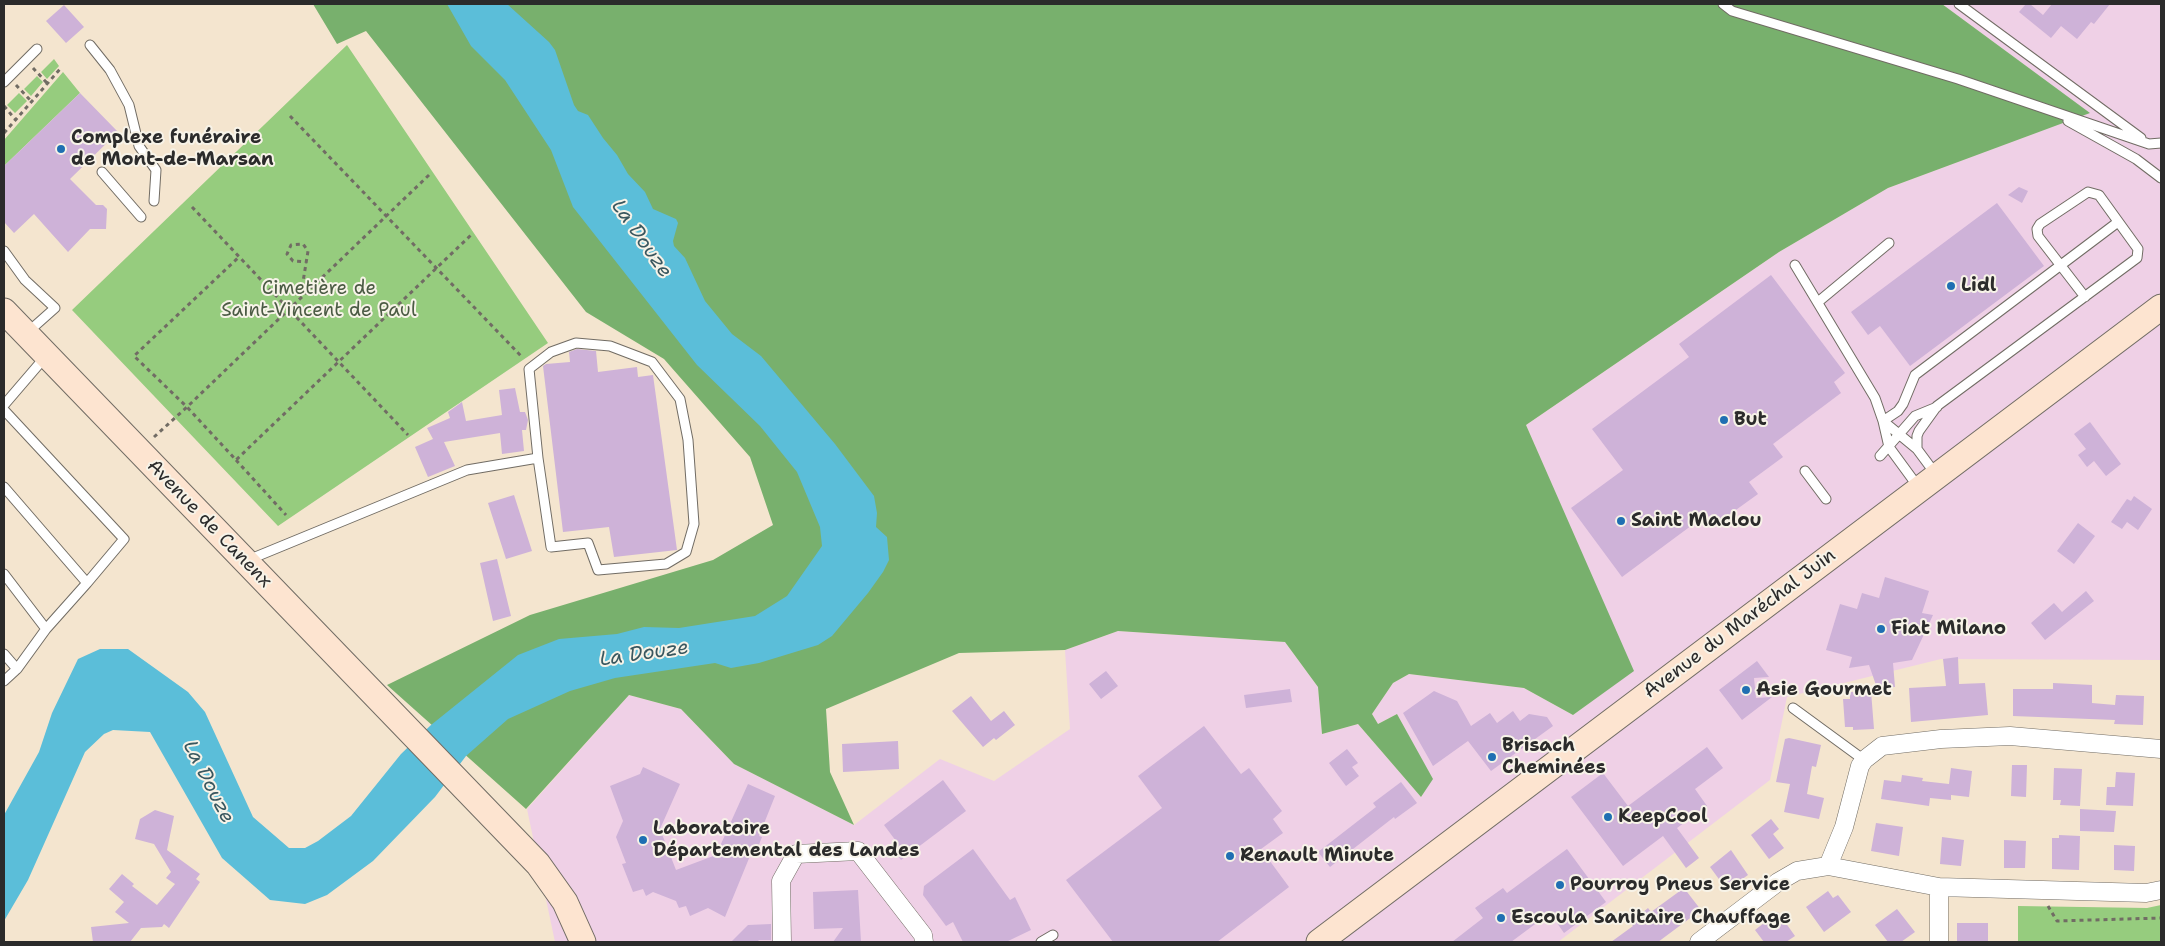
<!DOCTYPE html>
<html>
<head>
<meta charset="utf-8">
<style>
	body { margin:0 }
	#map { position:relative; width:2165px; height:946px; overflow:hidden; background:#f4e5cf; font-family:"Shantell Sans",sans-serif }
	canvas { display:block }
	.frame { position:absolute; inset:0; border:5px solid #2b2b2b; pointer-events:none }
</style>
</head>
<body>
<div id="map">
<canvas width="2165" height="946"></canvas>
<div class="frame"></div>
</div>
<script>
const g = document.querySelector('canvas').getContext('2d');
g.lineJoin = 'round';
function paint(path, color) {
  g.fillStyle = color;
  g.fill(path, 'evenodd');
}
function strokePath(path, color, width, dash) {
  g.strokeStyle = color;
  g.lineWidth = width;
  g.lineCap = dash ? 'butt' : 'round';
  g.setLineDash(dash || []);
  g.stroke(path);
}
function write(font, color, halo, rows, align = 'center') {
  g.font = font + ' "Shantell Sans",sans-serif';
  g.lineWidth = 4;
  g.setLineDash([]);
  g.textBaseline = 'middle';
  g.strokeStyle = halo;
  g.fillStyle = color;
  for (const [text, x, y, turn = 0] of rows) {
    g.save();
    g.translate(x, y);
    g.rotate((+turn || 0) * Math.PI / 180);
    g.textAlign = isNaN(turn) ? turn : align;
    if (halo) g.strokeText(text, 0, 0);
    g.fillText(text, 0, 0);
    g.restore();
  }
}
const built = new Path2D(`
	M 1942,4 L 2161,4 L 2161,660 L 1941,659 L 1787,697 L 1770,780 L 1558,942 L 555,942 L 527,809 L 629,695 L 681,709 L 734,764 L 854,825 L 940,759 L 994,781 L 1070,729 L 1065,650 L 1118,631 L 1285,642 L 1318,687 L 1322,734 L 1358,724 L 1421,797 L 1432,779 L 1397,714 L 1378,724 L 1372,714 L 1393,683 L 1409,674 L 1524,688 L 1573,715 L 1633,671 L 1526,425 L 1779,252 L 1888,188 L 2089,113 Z`);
const green = new Path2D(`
	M 347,45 L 548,343 L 278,526 L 72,310 Z
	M 54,59 L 59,66 L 47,79 L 41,72 Z
	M 63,72 L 80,93 L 4,166 L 4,140 Z
	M 37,76 L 43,82 L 31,96 L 24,89 Z
	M 19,93 L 27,101 L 15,113 L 7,105 Z
	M 2161,905 L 2161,942 L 2018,942 L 2018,906 L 2147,908 Z`);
const forest = new Path2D(`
	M 313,4 L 1942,4 L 2090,113 L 1888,188 L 1779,252 L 1526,425 L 1634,671 L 1573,715 L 1524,688 L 1409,674 L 1393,683 L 1372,714 L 1378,724 L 1397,714 L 1433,779 L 1421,797 L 1358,724 L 1322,734 L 1318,687 L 1285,642 L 1118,631 L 1065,650 L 959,653 L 826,709 L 830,772 L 854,825 L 734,764 L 681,709 L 629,695 L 526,809 L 387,685 L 530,615 L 713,560 L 773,525 L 750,457 L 664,359 L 586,312 L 366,31 L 337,44 Z`);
const water = new Path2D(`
	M 447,4 L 507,4 L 549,42 L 555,50 L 574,105 L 578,111 L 588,115 L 603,138 L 617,155 L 628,174 L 645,192 L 653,209 L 676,219 L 678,223 L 673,241 L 674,246 L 685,258 L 705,301 L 732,334 L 761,356 L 835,444 L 874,496 L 877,513 L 876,527 L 887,537 L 889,560 L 883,572 L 868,593 L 832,636 L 818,645 L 759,663 L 731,668 L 715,663 L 615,678 L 570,691 L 508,719 L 466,756 L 435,797 L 373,861 L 327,895 L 305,904 L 270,900 L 222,858 L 150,732 L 113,730 L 104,734 L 85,752 L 28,880 L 4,921 L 4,815 L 39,752 L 52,713 L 78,659 L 100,649 L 128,649 L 188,692 L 205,712 L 253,817 L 289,848 L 305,848 L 318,841 L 351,816 L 401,754 L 431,725 L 518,655 L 559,639 L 617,634 L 644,627 L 679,628 L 755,616 L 787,596 L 822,546 L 820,527 L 797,472 L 760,426 L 697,365 L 573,207 L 551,150 L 505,80 L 471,46 Z`);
const building = new Path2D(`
	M 2026,4 L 2030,4 L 2043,15 L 2052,4 L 2110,4 L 2094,24 L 2091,22 L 2077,39 L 2061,26 L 2051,38 L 2019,12 Z
	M 64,5 L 84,27 L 66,43 L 46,21 Z
	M 80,93 L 118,132 L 70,179 L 96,205 L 103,205 L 107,209 L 106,229 L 90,229 L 68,252 L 34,214 L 14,233 L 4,222 L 4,166 Z
	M 2019,187 L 2028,191 L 2022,203 L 2008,195 Z
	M 1997,203 L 2044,266 L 1910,366 L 1880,326 L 1868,335 L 1851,312 Z
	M 1771,275 L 1845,373 L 1834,382 L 1841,393 L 1773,444 L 1783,457 L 1749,482 L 1758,494 L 1715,525 L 1707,514 L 1622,577 L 1571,508 L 1623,470 L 1592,429 L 1689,357 L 1679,344 Z
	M 577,349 L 596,351 L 598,372 L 637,367 L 638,377 L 653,375 L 677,550 L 614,557 L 609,527 L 563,532 L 543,366 L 546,364 L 570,362 L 569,352 Z
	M 515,388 L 520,412 L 525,412 L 528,420 L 526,430 L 522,430 L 524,451 L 502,454 L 500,433 L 444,442 L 455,466 L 428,477 L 415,447 L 433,439 L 427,428 L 450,418 L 448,412 L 462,402 L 466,421 L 502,415 L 499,390 Z
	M 2090,422 L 2121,464 L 2106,476 L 2094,461 L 2087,467 L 2078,455 L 2086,449 L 2074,434 Z
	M 514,495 L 532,551 L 506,559 L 488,503 Z
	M 2134,496 L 2152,509 L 2138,530 L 2127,522 L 2122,529 L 2111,522 L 2127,499 L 2131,501 Z
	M 2078,523 L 2095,536 L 2074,564 L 2057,551 Z
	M 497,559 L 511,616 L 493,621 L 480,563 Z
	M 1885,577 L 1929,591 L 1922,613 L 1933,615 L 1912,660 L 1893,663 L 1895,687 L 1877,688 L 1869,665 L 1849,668 L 1852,657 L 1826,650 L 1840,604 L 1857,609 L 1862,593 L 1879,598 Z
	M 2086,591 L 2094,601 L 2045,640 L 2031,623 L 2054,603 L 2062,612 Z
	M 1958,657 L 1959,684 L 1985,683 L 1988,715 L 1911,722 L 1909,688 L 1946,686 L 1943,659 Z
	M 1757,661 L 1769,677 L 1754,678 L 1756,698 L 1772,697 L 1742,720 L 1719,690 Z
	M 1106,671 L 1118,686 L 1101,699 L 1089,684 Z
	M 2053,683 L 2092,685 L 2092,703 L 2115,705 L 2116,695 L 2144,696 L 2143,725 L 2114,724 L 2115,720 L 2013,716 L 2013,689 L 2053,689 Z
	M 1290,689 L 1292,702 L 1246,708 L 1244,695 Z
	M 1434,691 L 1457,701 L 1471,726 L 1490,713 L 1497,723 L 1513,711 L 1520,721 L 1529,714 L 1547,717 L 1553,726 L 1491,771 L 1468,741 L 1433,766 L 1403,713 Z
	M 1871,691 L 1874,729 L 1853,730 L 1853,727 L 1845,727 L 1843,699 L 1850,699 L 1850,692 Z
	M 971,696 L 991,721 L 1004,711 L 1015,725 L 996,740 L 994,738 L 983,747 L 952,711 Z
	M 1204,726 L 1241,774 L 1249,768 L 1282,811 L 1273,819 L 1283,833 L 1261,849 L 1289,887 L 1217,942 L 1113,942 L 1066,880 L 1162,808 L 1138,776 Z
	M 1789,738 L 1821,745 L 1816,767 L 1812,766 L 1807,794 L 1824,798 L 1819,819 L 1784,812 L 1790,784 L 1776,782 L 1785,739 Z
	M 898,741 L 899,769 L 843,772 L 842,744 Z
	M 1707,747 L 1723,768 L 1695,789 L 1707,806 L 1677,828 L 1699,858 L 1686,868 L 1663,836 L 1623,866 L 1571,797 L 1603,773 L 1628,806 Z
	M 1347,749 L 1358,763 L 1352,767 L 1359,776 L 1346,786 L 1329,763 Z
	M 2012,765 L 2027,765 L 2026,797 L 2011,796 Z
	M 643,767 L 680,784 L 660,829 L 676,870 L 716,855 L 748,784 L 775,796 L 759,836 L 762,837 L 756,852 L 752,851 L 725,917 L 708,908 L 690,916 L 686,906 L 679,908 L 676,901 L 653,892 L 646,896 L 643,889 L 633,892 L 622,864 L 626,863 L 616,837 L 623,821 L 610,786 L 640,774 Z
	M 1951,768 L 1972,771 L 1969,797 L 1951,795 L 1951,800 L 1930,798 L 1929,806 L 1881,799 L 1884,780 L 1901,782 L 1902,775 L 1923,778 L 1922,781 L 1949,784 Z
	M 2054,768 L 2082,769 L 2080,806 L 2060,805 L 2061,800 L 2053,800 Z
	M 2116,772 L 2135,773 L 2133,806 L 2106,805 L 2107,787 L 2115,787 Z
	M 943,780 L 966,811 L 901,860 L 890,846 L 896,841 L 884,825 Z
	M 1401,782 L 1417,803 L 1395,819 L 1394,817 L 1330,867 L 1318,852 L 1376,807 L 1373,803 Z
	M 2080,809 L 2116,811 L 2114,832 L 2080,831 Z
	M 155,810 L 174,816 L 167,850 L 200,874 L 196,879 L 200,882 L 169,928 L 164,924 L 162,927 L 141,928 L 130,942 L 93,942 L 91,927 L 129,923 L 115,912 L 124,902 L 109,889 L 122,874 L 134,884 L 132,886 L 157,905 L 175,884 L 166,878 L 171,872 L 154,844 L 135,839 L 140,819 Z
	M 1771,819 L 1779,829 L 1773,834 L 1784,848 L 1769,859 L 1751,835 Z
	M 1876,823 L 1903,827 L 1899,856 L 1871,851 Z
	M 2059,835 L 2080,836 L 2079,870 L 2052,869 L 2052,838 L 2059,838 Z
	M 1942,837 L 1964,840 L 1961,866 L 1940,864 Z
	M 2004,840 L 2026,841 L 2025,868 L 2004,868 Z
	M 2114,845 L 2135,846 L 2134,871 L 2114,870 Z
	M 973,849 L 1010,900 L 1015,897 L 1031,930 L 1006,942 L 963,942 L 953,922 L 946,926 L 923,895 L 924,886 Z
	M 1567,849 L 1606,902 L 1564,933 L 1550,913 L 1511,942 L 1452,942 L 1483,918 L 1475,908 L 1503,888 L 1507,893 Z
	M 1731,850 L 1748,875 L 1727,890 L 1710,867 Z
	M 1684,888 L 1701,910 L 1658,942 L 1611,942 L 1633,926 L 1629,920 L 1641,911 L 1642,913 L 1648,908 L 1651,912 Z
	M 858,890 L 861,942 L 833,942 L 843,928 L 814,929 L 813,892 Z
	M 1828,891 L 1833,898 L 1838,895 L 1851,912 L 1824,932 L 1806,907 Z
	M 1897,909 L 1915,932 L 1901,942 L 1888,942 L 1875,925 Z
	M 1778,912 L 1795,936 L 1786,942 L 1764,942 L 1755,930 Z
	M 1957,923 L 1988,923 L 1988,942 L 1957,942 Z
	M 771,924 L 771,940 L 759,940 L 757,942 L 731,942 L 748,925 Z`);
const path = new Path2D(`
	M 33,68 L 47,83
	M 16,85 L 31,101
	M 4,106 L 15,119
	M 290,116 L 522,357
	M 4,133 L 61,68
	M 429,175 L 187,407 L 236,460 L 471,235
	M 192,207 L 408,435
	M 305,294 L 302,288 L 308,251 L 303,244 L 291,245 L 287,254 L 293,261 L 307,262
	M 154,437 L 187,407 L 134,356 L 239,257
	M 236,460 L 286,515
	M 2048,906 L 2057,921 L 2161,918`);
const lane = new Path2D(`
	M 1723,4 L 1732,11 L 1958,79 L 2149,144 L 2161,143
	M 1959,4 L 2141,138
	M 90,45 L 110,70 L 129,105 L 139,146 L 156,170 L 154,201
	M 4,82 L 37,49
	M 2068,121 L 2136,159 L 2161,178
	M 102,172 L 141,217
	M 4,251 L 25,280 L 55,308 L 28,332
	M 1795,265 L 1875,398 L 1883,421 L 1889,447 L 1919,488
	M 1818,302 L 1889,243
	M 4,405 L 46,356
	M 4,410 L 124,539 L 87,583
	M 1883,421 L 1898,411 L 1903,404 L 1915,375 L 2118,222
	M 1883,421 L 1917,449 L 1937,476
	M 1917,449 L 1917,436 L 1919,431 L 1937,406 L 2137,258 L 2138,249 L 2099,195 L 2088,192 L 2040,224 L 2037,229 L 2038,236 L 2085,297
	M 1880,456 L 1915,416 L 1937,407
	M 1805,471 L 1826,499
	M 4,487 L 87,583 L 46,629 L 4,574
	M 248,560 L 467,470 L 538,458 L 529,369 L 551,352 L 576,343 L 610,346 L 652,362 L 680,399 L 688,440 L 694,524 L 686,552 L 666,564 L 598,570 L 588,543 L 551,547 L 538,458
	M 4,654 L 17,669 L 4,681
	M 17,669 L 46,629
	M 1793,708 L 1864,760
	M 1041,942 L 1053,935`);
const street = new Path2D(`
	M 1828,866 L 1844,827 L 1860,766 L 1864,760 L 1882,746 L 1941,739 L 2010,736 L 2161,749
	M 782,942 L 781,881 L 796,854 L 858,851 L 923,935 L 924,942
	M 1699,942 L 1778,882 L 1797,871 L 1828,866 L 1939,887 L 2146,893 L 2161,890
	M 1939,942 L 1939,887`);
const secondary = new Path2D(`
	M 4,311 L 538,864 L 565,902 L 583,942
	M 1319,942 L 2161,307`);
const markers = [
	[61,149,5,"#1f6fb2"],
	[1951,286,5,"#1f6fb2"],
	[1724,420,5,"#1f6fb2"],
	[1621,521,5,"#1f6fb2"],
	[1881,629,5,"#1f6fb2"],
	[1746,690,5,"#1f6fb2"],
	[1492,757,5,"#1f6fb2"],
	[1608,817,5,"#1f6fb2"],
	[643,840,5,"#1f6fb2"],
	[1230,856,5,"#1f6fb2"],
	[1560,885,5,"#1f6fb2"],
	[1501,918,5,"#1f6fb2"]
];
const poiNames = [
	["Complexe funéraire",71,138],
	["de Mont-de-Marsan",71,160],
	["Lidl",1961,286],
	["But",1734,420],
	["Saint Maclou",1631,521],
	["Fiat Milano",1891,629],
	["Asie Gourmet",1756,690],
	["Brisach",1502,746],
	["Cheminées",1502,768],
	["KeepCool",1618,817],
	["Laboratoire",653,829],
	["Départemental des Landes",653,851],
	["Renault Minute",1240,856],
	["Pourroy Pneus Service",1570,885],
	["Escoula Sanitaire Chauffage",1511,918]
];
const parkNames = [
	["Cimetière de",319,289],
	["Saint-Vincent de Paul",319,311]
];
const streetNames = [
	["Avenue de Canenx",209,524,46],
	["Avenue du Maréchal Juin",1740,624,-37]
];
const waterNames = [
	["La Douze",641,239,55],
	["La Douze",644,654,-8],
	["La Douze",208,782,63]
];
paint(built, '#efd0e6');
paint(green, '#96cc7e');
paint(forest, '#78b06d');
paint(water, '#5bbed9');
paint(building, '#ceb2d8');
strokePath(lane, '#716c64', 11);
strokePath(street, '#716c64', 19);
strokePath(secondary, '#716c64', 27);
strokePath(path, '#716c64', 3, [4, 4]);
strokePath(lane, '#fff', 9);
strokePath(street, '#fff', 18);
strokePath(secondary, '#fde4d0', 25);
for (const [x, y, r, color] of markers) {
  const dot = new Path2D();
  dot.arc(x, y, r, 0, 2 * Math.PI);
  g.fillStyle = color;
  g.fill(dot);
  strokePath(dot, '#f7f3e8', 2);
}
write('bold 19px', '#2b2b2b', '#f7f3e8', poiNames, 'left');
write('19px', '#4b5b44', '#f7f3e8', parkNames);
write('19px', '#2b2b2b', '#f7f3e8', streetNames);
write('italic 20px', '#39575f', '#f7f3e8', waterNames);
</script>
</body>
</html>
